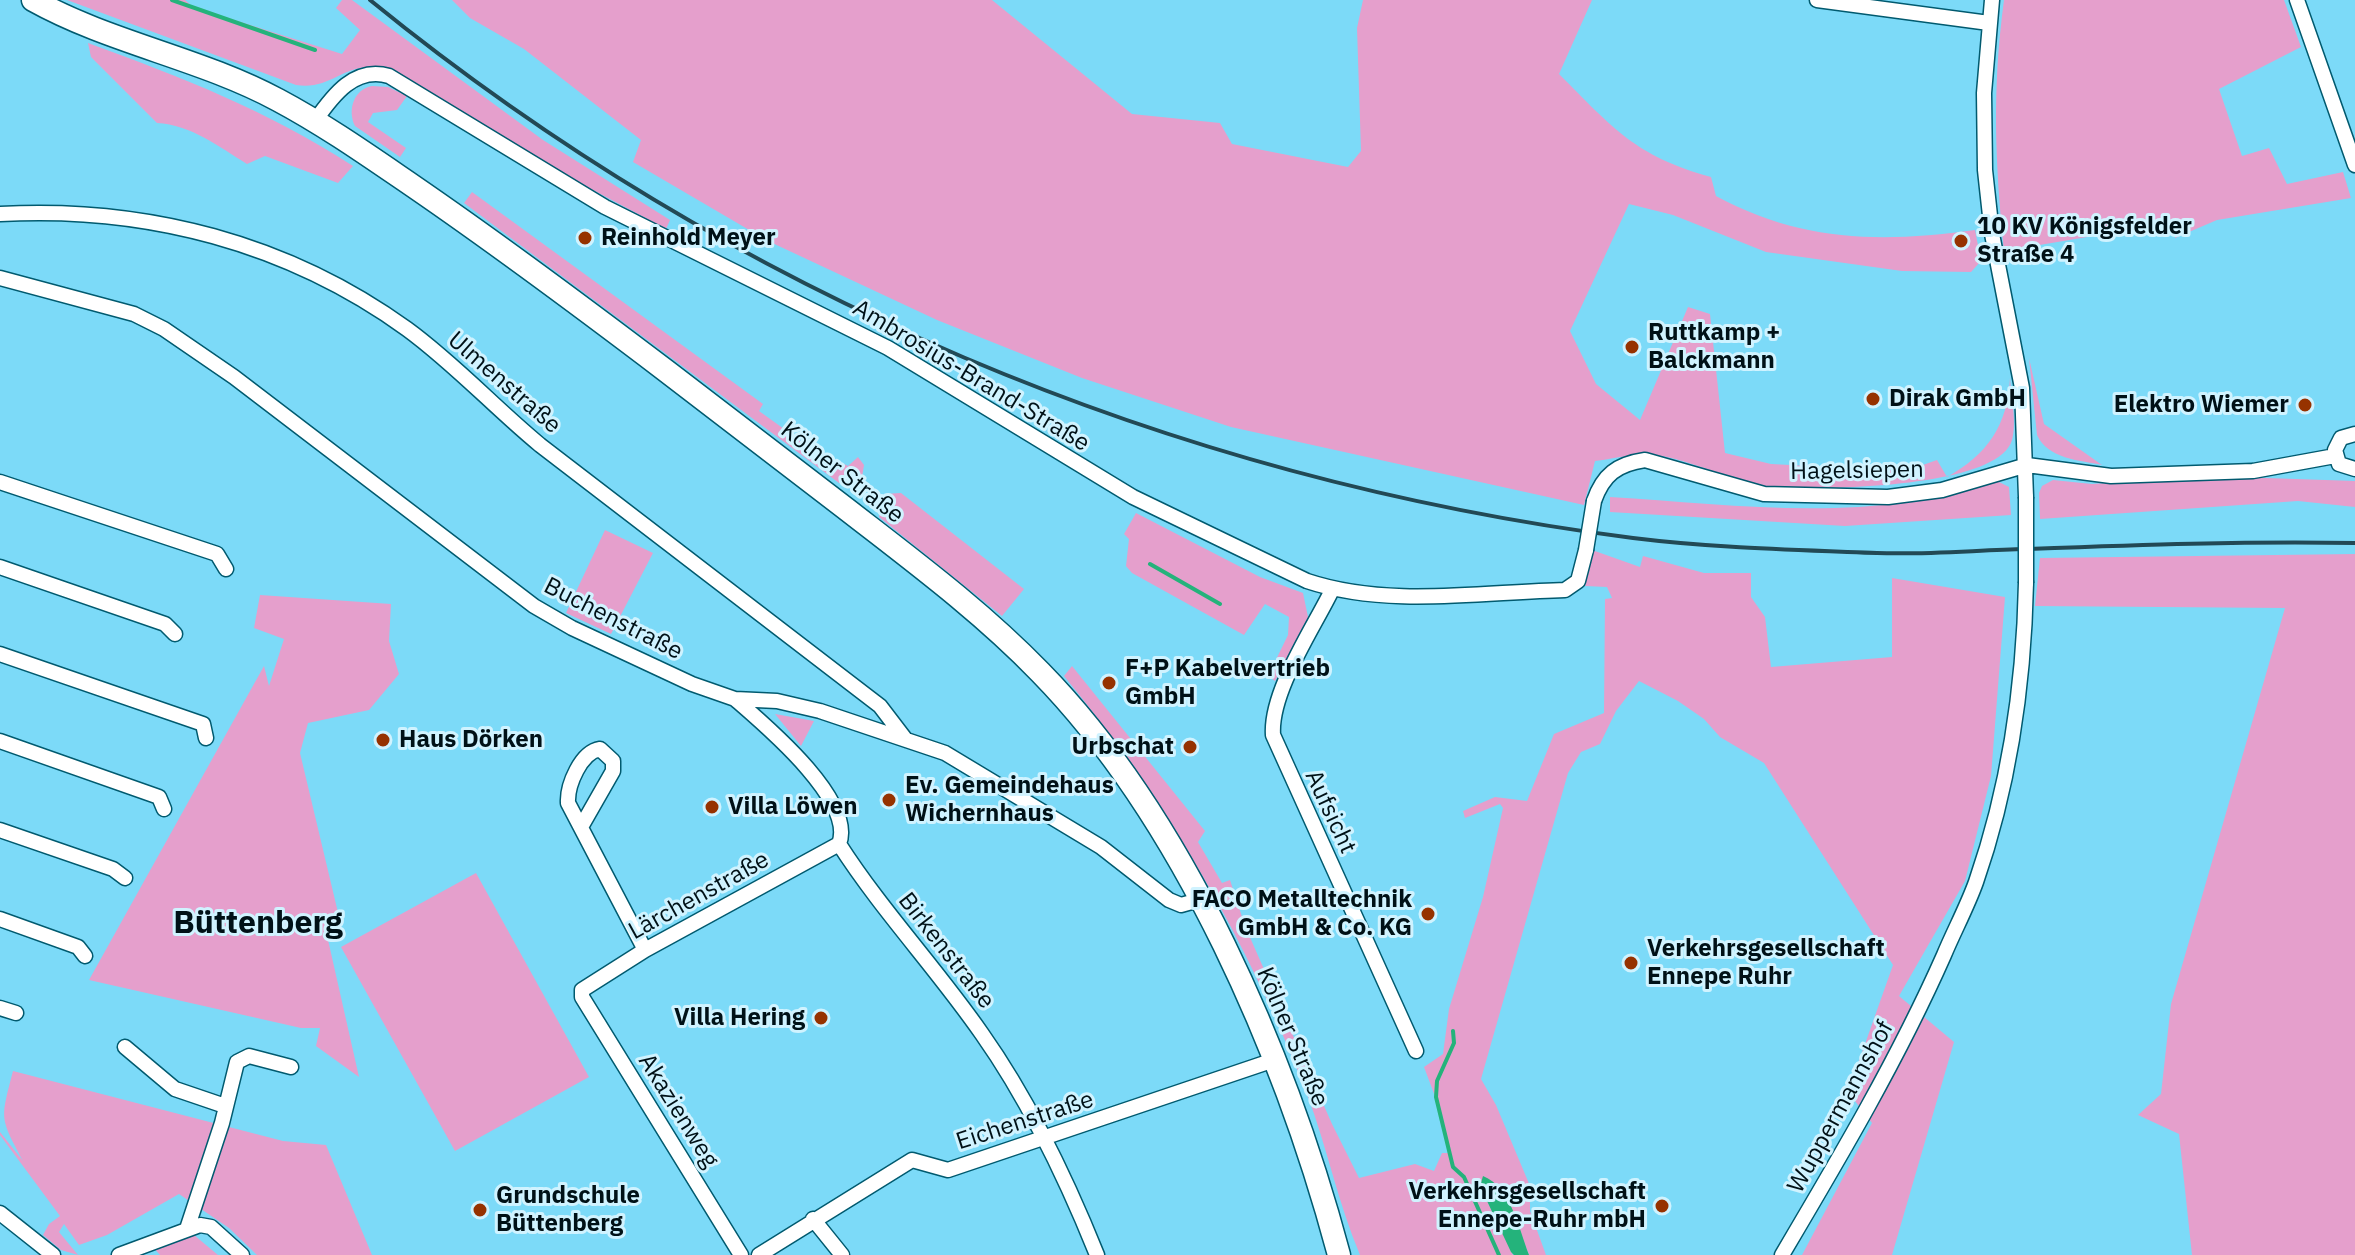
<!DOCTYPE html>
<html>
<head>
<meta charset="utf-8">
<style>
	body { margin:0 }
	canvas { display:block; background:#7cdaf8 }
</style>
</head>
<body>
<canvas width="2355" height="1255"></canvas>
<script>
const g = document.querySelector('canvas').getContext('2d');
g.lineJoin = 'round';
function paint(path, color) {
  g.fillStyle = color;
  g.fill(path, 'evenodd');
}
function strokePath(path, color, width, dash) {
  g.strokeStyle = color;
  g.lineWidth = width;
  g.lineCap = dash ? 'butt' : 'round';
  g.setLineDash(dash || []);
  g.stroke(path);
}
function write(font, color, halo, rows, align = 'center') {
  g.font = font + ' "IBM Plex Sans",sans-serif';
  g.lineWidth = 6;
  g.setLineDash([]);
  g.textBaseline = 'middle';
  g.strokeStyle = halo;
  g.fillStyle = color;
  for (const [text, x, y, turn = 0] of rows) {
    g.save();
    g.translate(x, y);
    g.rotate((+turn || 0) * Math.PI / 180);
    g.textAlign = isNaN(turn) ? turn : align;
    if (halo) g.strokeText(text, 0, 0);
    g.fillText(text, 0, 0);
    g.restore();
  }
}
const green = new Path2D(`
	M 67,0 L 185,0 L 193,7 L 342,54 L 360,30 L 336,8 L 342,0 L 352,0 L 543,140 L 670,220 L 666,229 L 533,158 L 395,71 C 387,69 377,66 369,67 C 340,68 328,90 296,85 Z
	M 452,0 L 992,0 L 1132,114 L 1220,123 L 1232,144 L 1348,167 L 1361,151 L 1357,28 L 1363,0 L 1592,0 L 1559,74 C 1613,128 1635,156 1711,177 L 1716,196 C 1801,242 1881,243 1975,230 L 1981,261 L 1971,272 L 1902,271 L 1766,252 L 1673,215 L 1629,204 L 1570,331 L 1596,384 L 1640,420 L 1688,307 L 1710,314 L 1725,453 L 1771,464 L 1906,471 L 1937,460 L 1947,477 C 1987,455 2008,425 2010,378 C 2011,396 2017,422 2012,440 C 1998,489 1818,490 1774,487 C 1736,484 1700,463 1662,456 C 1641,452 1616,458 1595,461 L 1584,505 L 1231,427 L 1082,378 L 937,320 L 768,241 L 633,162 L 641,140 L 524,49 L 470,18 Z
	M 2004,0 L 2284,0 L 2301,47 L 2219,89 L 2242,156 L 2269,148 L 2287,184 L 2343,172 L 2351,198 L 2217,220 L 2175,238 L 2176,222 L 2004,251 C 1995,161 1992,89 2004,0 Z
	M 88,43 C 186,79 264,109 353,166 L 338,183 L 265,156 L 247,164 C 218,146 191,125 157,123 L 91,57 Z
	M 372,86 L 388,87 L 407,96 L 397,110 L 373,113 L 368,122 L 406,148 L 400,157 L 355,126 C 347,110 354,89 372,86 Z
	M 472,192 L 763,404 L 759,411 L 805,444 L 848,466 L 858,457 L 864,465 L 862,477 L 849,485 L 839,483 L 464,203 Z
	M 2029,358 L 2044,424 L 2102,465 C 2079,460 2048,459 2037,435 Z
	M 2266,478 L 2355,481 L 2355,507 L 2298,501 L 2040,519 L 2039,493 L 2042,486 L 2053,480 L 2092,484 L 2171,479 Z
	M 1993,479 L 2009,487 L 2011,515 L 1845,526 L 1610,512 L 1610,497 C 1731,504 1879,526 1993,479 Z
	M 901,493 L 1024,589 L 1002,616 L 879,517 L 884,494 Z
	M 1136,513 L 1260,577 L 1303,593 L 1308,617 L 1275,681 L 1268,676 L 1288,635 L 1289,617 L 1265,604 L 1244,635 L 1132,573 L 1126,566 L 1129,539 L 1124,534 Z
	M 605,530 L 653,553 L 611,634 L 566,613 Z
	M 1592,550 L 1640,567 L 1643,556 L 1704,573 L 1751,573 L 1751,597 L 1765,617 L 1771,667 L 1892,657 L 1892,578 L 2005,597 L 1991,776 L 1965,881 L 1899,996 L 1954,1042 L 1892,1255 L 1802,1255 L 1872,1123 L 1848,1092 L 1893,965 L 1764,763 L 1720,737 L 1704,719 L 1678,701 L 1639,681 L 1616,711 L 1600,744 L 1581,752 L 1568,773 L 1481,1079 L 1496,1105 L 1530,1186 L 1530,1211 L 1546,1255 L 1529,1255 L 1504,1192 L 1480,1186 L 1513,1255 L 1360,1255 C 1338,1203 1327,1147 1307,1094 C 1249,943 1166,800 1064,676 L 1072,666 L 1205,831 L 1198,842 L 1222,883 L 1230,880 L 1245,926 L 1332,1124 L 1359,1178 L 1415,1164 L 1434,1171 L 1442,1153 L 1450,1153 L 1442,1115 L 1424,1067 L 1443,1054 L 1449,1009 L 1483,897 L 1503,808 L 1500,804 L 1465,818 L 1463,811 L 1495,797 L 1527,801 L 1554,734 L 1604,713 L 1605,599 L 1612,598 L 1607,587 L 1585,586 Z
	M 2355,554 L 2355,1255 L 2192,1255 L 2179,1134 L 2138,1115 L 2161,1094 L 2171,1004 L 2285,608 L 2035,606 L 2040,558 Z
	M 260,595 L 391,604 L 389,641 L 399,674 L 369,710 L 308,723 L 300,753 L 340,921 L 326,931 L 359,1077 L 316,1046 L 320,1028 L 301,1028 L 89,980 L 264,666 L 269,686 L 284,639 L 254,628 Z
	M 775,714 L 814,721 L 801,746 Z
	M 476,873 L 589,1077 L 455,1151 L 341,947 Z
	M 13,1071 L 283,1141 L 326,1145 L 372,1255 L 257,1255 L 229,1228 L 179,1194 L 107,1235 L 79,1245 L 64,1224 L 59,1232 L 78,1255 L 61,1250 L 43,1235 L 49,1224 L 60,1216 L 0,1135 L 0,1132 L 23,1161 C 0,1117 0,1121 13,1071 Z
	M 188,1230 L 218,1255 L 160,1255 L 153,1247 Z`);
const water = new Path2D(`
	M 1483,1176 C 1511,1187 1519,1229 1529,1255 L 1514,1255 L 1511,1252 L 1480,1186 Z`);
const stream = new Path2D(`
	M 172,0 L 315,50
	M 1150,564 L 1220,604
	M 1453,1031 L 1454,1043 L 1437,1081 L 1436,1097 L 1453,1167 L 1464,1177 L 1499,1255`);
const street = new Path2D(`
	M 1817,0 L 1989,23
	M 1992,0 L 1984,93 L 1985,170 L 1992,234 L 2022,388 L 2026,497
	M 2297,0 L 2355,165
	M 315,121 C 333,95 355,66 389,76 L 605,207 L 888,348 L 1133,497 L 1307,581 C 1388,608 1481,592 1565,590 L 1578,581 L 1586,550
	M 0,214 C 146,206 288,243 407,329 C 455,364 495,408 540,445 L 880,706 L 906,740
	M 0,278 L 134,314 L 164,329 L 234,377 L 534,606 L 572,628 L 692,684 L 735,699 L 777,701 L 820,711 L 945,753 L 1101,847 L 1169,900 L 1181,905 L 1199,900
	M 2355,434 L 2341,438 L 2335,450 L 2339,464 L 2355,469
	M 0,482 L 217,554 L 226,569
	M 1594,501 C 1603,475 1617,464 1645,460 L 1764,494 L 1888,497 L 1942,490 L 2027,465 L 2111,476 L 2253,471 L 2335,456
	M 0,567 L 165,624 L 175,634
	M 1332,590 C 1313,629 1270,692 1273,735 L 1416,1051
	M 0,654 L 203,724 L 206,738
	M 735,699 C 765,725 856,801 839,844 C 882,911 937,969 982,1034 C 1030,1102 1066,1178 1097,1255
	M 0,741 L 159,797 L 164,809
	M 581,827 L 613,771 L 613,761 L 600,749 C 581,752 567,785 568,803 L 645,950
	M 0,830 L 113,869 L 125,878
	M 0,919 L 78,947 L 85,956
	M 0,1008 L 16,1013
	M 125,1047 L 175,1089 L 225,1106
	M 0,1213 L 53,1255
	M 813,1219 L 842,1255
	M 187,1229 L 222,1123 L 237,1062 L 249,1056 L 291,1067
	M 119,1255 L 200,1225 L 211,1227 L 242,1255
	M 741,1255 L 582,997 L 582,990 L 645,950 L 839,844
	M 759,1255 L 912,1160 L 948,1170 L 1277,1059
	M 1782,1255 C 1840,1157 1898,1059 1944,955 C 1954,931 1967,907 1976,882 C 2009,787 2024,684 2026,583`);
const primary = new Path2D(`
	M 33,0 C 110,43 200,58 278,100 C 325,125 369,156 413,186 C 499,245 582,307 665,370 C 725,416 785,462 845,508 C 912,560 981,611 1040,672 C 1185,820 1286,1057 1339,1255`);
const rail = new Path2D(`
	M 370,0 C 732,295 1171,479 1633,538 C 1713,548 1797,550 1877,553 C 1926,555 1977,550 2026,549 C 2136,545 2245,541 2355,543`);
const streetBridge = new Path2D(`
	M 2026,497 L 2026,583
	M 1586,550 L 1594,501`);
const markers = [
	[585,238,8,"#963200"],
	[1961,241,8,"#963200"],
	[1632,347,8,"#963200"],
	[1873,399,8,"#963200"],
	[2305,405,8,"#963200"],
	[1109,683,8,"#963200"],
	[383,740,8,"#963200"],
	[1190,747,8,"#963200"],
	[889,800,8,"#963200"],
	[712,807,8,"#963200"],
	[1428,914,8,"#963200"],
	[1631,963,8,"#963200"],
	[821,1018,8,"#963200"],
	[1662,1206,8,"#963200"],
	[480,1210,8,"#963200"]
];
const poiNames = [
	["10 KV Königsfelder",1977,227],
	["Straße 4",1977,255],
	["Reinhold Meyer",601,238],
	["Ruttkamp +",1648,333],
	["Balckmann",1648,361],
	["Dirak GmbH",1889,399],
	["Elektro Wiemer",2289,405,"right"],
	["F+P Kabelvertrieb",1125,669],
	["GmbH",1125,697],
	["Haus Dörken",399,740],
	["Urbschat",1174,747,"right"],
	["Ev. Gemeindehaus",905,786],
	["Wichernhaus",905,814],
	["Villa Löwen",728,807],
	["FACO Metalltechnik",1412,900,"right"],
	["GmbH & Co. KG",1412,928,"right"],
	["Verkehrsgesellschaft",1647,949],
	["Ennepe Ruhr",1647,977],
	["Villa Hering",805,1018,"right"],
	["Verkehrsgesellschaft",1646,1192,"right"],
	["Ennepe-Ruhr mbH",1646,1220,"right"],
	["Grundschule",496,1196],
	["Büttenberg",496,1224]
];
const streetNames = [
	["Ambrosius-Brand-Straße",971,376,31],
	["Ulmenstraße",504,383,41],
	["Hagelsiepen",1857,471,-1],
	["Kölner Straße",842,473,38],
	["Buchenstraße",613,619,27],
	["Aufsicht",1330,812,65],
	["Lärchenstraße",699,896,-29],
	["Birkenstraße",946,951,52],
	["Kölner Straße",1292,1037,67],
	["Wuppermannshof",1841,1107,-61],
	["Akazienweg",678,1111,58],
	["Eichenstraße",1025,1121,-18]
];
const districtNames = [
	["Büttenberg",258,924]
];
paint(green, '#e59fcc');
paint(water, '#24b37b');
strokePath(stream, '#24b37b', 4);
strokePath(street, '#015a6f', 17);
strokePath(primary, '#015a6f', 25);
strokePath(street, '#fff', 14);
strokePath(primary, '#fff', 22);
strokePath(rail, '#224955', 4);
strokePath(streetBridge, '#015a6f', 17, []);
strokePath(streetBridge, '#fff', 14);
for (const [x, y, r, color] of markers) {
  const dot = new Path2D();
  dot.arc(x, y, r, 0, 2 * Math.PI);
  g.fillStyle = color;
  g.fill(dot);
  strokePath(dot, '#d0f3ff', 3);
}
write('bold 24px', '#001117', '#d0f3ff', poiNames, 'left');
write('24px', '#001117', '#d0f3ff', streetNames);
write('bold 32px', '#001117', '#d0f3ff', districtNames);
</script>
</body>
</html>
